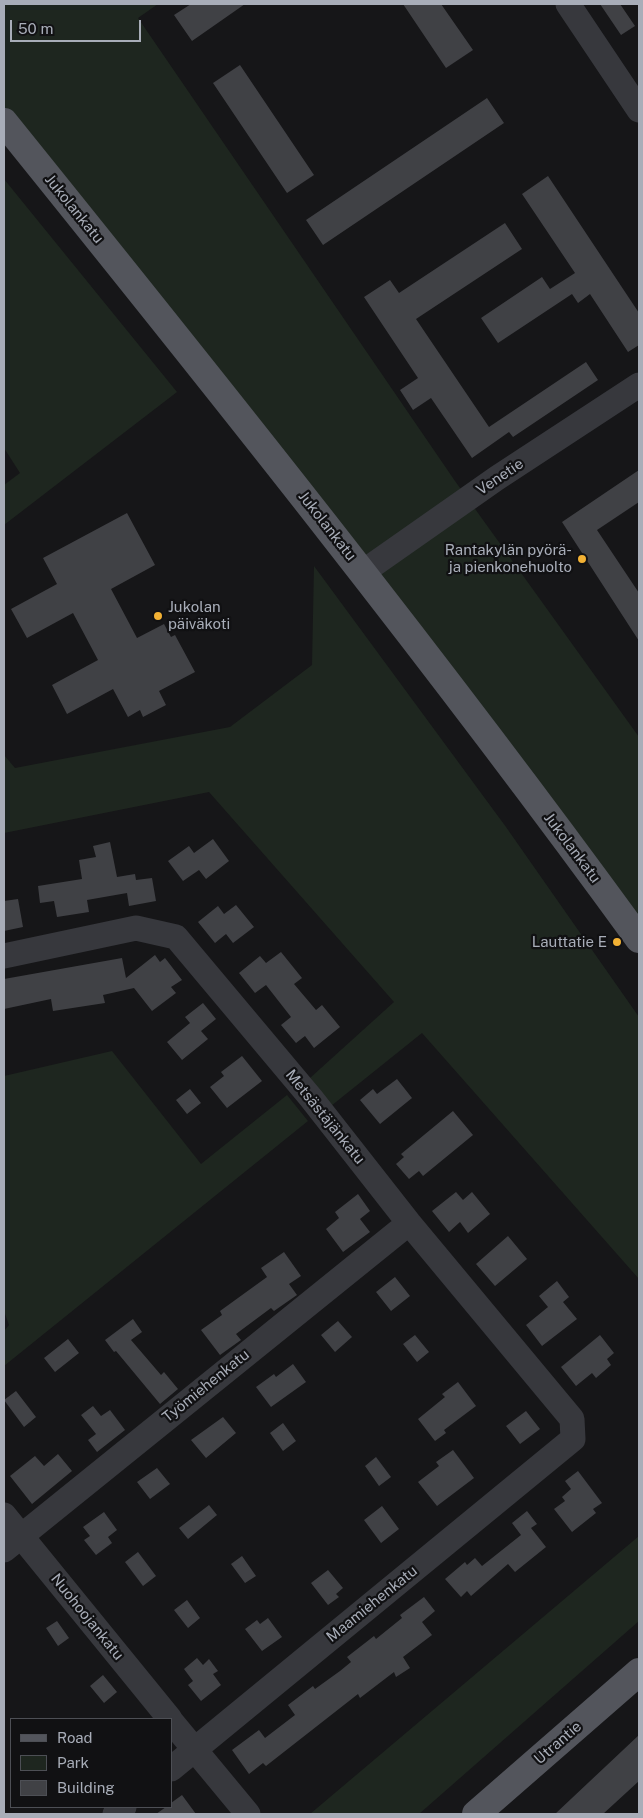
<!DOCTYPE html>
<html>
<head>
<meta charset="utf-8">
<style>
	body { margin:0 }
	#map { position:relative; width:643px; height:1818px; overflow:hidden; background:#161618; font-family:"Public Sans",sans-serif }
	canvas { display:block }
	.frame { position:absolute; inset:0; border:5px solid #a8adb8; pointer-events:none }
	.legend { position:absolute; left:10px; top:1718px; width:162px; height:90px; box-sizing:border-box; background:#111113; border:1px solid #4d4f55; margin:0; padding:6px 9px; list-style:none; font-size:15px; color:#a8adb8 }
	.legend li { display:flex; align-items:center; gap:10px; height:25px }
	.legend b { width:25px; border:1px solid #4d4f55 }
	.scale { position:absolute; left:10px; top:20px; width:131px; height:22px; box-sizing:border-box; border:2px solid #a8adb8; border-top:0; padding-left:6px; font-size:15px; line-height:18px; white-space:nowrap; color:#a8adb8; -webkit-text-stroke:4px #111113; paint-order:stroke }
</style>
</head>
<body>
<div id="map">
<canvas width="643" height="1818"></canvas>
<div class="frame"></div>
<ul class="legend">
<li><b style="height:6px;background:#53555c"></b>Road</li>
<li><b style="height:14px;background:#1e261f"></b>Park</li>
<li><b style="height:14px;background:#404145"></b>Building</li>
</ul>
<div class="scale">50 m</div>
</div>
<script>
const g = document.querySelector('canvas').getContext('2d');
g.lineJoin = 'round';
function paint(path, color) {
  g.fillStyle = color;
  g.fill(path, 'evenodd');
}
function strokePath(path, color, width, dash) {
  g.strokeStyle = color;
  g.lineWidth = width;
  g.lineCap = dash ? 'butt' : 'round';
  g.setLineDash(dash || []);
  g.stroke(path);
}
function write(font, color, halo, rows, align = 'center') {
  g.font = font + ' "Public Sans",sans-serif';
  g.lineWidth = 4.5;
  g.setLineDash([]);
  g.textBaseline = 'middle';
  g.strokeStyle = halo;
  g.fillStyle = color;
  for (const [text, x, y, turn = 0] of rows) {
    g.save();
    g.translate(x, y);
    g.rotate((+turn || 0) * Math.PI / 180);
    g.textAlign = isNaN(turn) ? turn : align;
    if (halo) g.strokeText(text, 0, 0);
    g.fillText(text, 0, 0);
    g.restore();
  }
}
const green = new Path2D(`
	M 4,4 L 158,4 L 138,18 L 455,481 L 639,737 L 639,928 L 353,548 L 4,108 Z
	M 4,179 L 177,392 L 4,525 L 4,485 L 20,473 L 4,448 Z
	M 314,566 L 506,827 L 639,1017 L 639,1279 L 422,1033 L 331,1106 L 310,1078 L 394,1002 L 209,792 L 4,833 L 4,755 L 15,768 L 230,727 L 312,665 Z
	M 112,1051 L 201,1164 L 287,1095 L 308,1121 L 4,1366 L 4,1331 L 9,1325 L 4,1311 L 4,1076 Z
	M 639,1536 L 639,1621 L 419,1814 L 310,1814 Z`);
const building = new Path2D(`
	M 191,4 L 245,4 L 192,41 L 174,15 Z
	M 403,4 L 441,4 L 473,50 L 446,68 Z
	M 600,4 L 620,4 L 635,26 L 621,35 Z
	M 240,65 L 314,175 L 287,193 L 213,83 Z
	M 487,98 L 504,123 L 323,245 L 306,220 Z
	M 548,176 L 639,313 L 639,345 L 628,352 L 590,294 L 578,303 L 572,294 L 498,343 L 481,318 L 542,277 L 550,289 L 575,273 L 522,194 Z
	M 505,223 L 522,249 L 416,319 L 489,427 L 586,362 L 598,380 L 513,437 L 509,432 L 472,458 L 431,398 L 413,410 L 400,390 L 418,378 L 364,297 L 390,280 L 399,293 Z
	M 639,470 L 639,502 L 597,530 L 639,593 L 639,641 L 562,522 Z
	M 127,513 L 155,565 L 111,589 L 137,638 L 164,624 L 171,637 L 175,635 L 195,672 L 159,691 L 166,705 L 143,717 L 140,710 L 128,717 L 113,689 L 67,714 L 52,685 L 98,660 L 73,613 L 27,638 L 11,609 L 57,584 L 43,558 Z
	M 213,839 L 229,861 L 206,879 L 199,870 L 183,881 L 168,861 L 189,846 L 194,853 Z
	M 110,842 L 117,877 L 135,874 L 136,880 L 152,878 L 156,901 L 129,906 L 127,893 L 87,900 L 89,912 L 57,917 L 54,901 L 40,903 L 38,886 L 82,879 L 79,860 L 96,857 L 93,846 Z
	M 18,899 L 23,927 L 4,931 L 4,901 Z
	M 236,905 L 254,927 L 233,943 L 226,934 L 215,943 L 198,922 L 218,906 L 224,914 Z
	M 281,952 L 302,978 L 294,984 L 316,1010 L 322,1005 L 340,1027 L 314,1048 L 305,1036 L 296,1043 L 281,1025 L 291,1017 L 266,985 L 255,993 L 239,973 L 260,956 L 266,963 Z
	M 155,955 L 160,962 L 165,958 L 182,980 L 171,987 L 176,993 L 152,1011 L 134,988 L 103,995 L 105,1003 L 53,1011 L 51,999 L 4,1009 L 4,979 L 122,958 L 126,978 Z
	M 203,1003 L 216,1019 L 201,1031 L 208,1039 L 182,1060 L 167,1042 L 190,1023 L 185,1017 Z
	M 242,1056 L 262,1081 L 227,1108 L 210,1087 L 224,1076 L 221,1072 Z
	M 397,1079 L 412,1098 L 380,1124 L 360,1100 L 373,1089 L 377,1094 Z
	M 190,1089 L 201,1103 L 187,1114 L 176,1100 Z
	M 453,1111 L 473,1135 L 423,1176 L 419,1171 L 409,1179 L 396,1164 L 404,1157 L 401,1154 Z
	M 456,1192 L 463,1200 L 472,1192 L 490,1214 L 468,1233 L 460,1222 L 449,1232 L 432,1211 Z
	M 358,1194 L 370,1211 L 360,1219 L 370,1232 L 343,1252 L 326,1229 L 339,1218 L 335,1212 Z
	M 508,1236 L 527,1259 L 495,1286 L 476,1264 Z
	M 284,1252 L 301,1276 L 289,1284 L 297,1295 L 274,1311 L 271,1308 L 236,1334 L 241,1340 L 220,1355 L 201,1330 L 222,1315 L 220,1311 L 267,1277 L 261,1268 Z
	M 395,1277 L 410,1296 L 391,1311 L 376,1292 Z
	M 557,1281 L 569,1297 L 563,1302 L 577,1319 L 542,1346 L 526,1325 L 548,1307 L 539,1296 Z
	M 133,1319 L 142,1332 L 131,1340 L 161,1375 L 164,1372 L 178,1389 L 160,1404 L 116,1351 L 114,1352 L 105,1340 Z
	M 338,1321 L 352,1337 L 335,1352 L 321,1335 Z
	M 415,1335 L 429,1352 L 417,1362 L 403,1344 Z
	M 600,1335 L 614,1353 L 607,1359 L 611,1365 L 596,1378 L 592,1373 L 576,1386 L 561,1367 Z
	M 68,1339 L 79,1353 L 55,1372 L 44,1358 Z
	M 293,1364 L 306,1382 L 271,1407 L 256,1387 L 274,1374 L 276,1377 Z
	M 458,1382 L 476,1406 L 444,1430 L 446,1433 L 435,1441 L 418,1419 L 445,1397 L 442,1394 Z
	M 16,1391 L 36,1417 L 24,1427 L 4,1400 Z
	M 93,1406 L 101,1416 L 110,1410 L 125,1430 L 97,1452 L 88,1440 L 96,1434 L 81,1415 Z
	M 526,1411 L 540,1429 L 520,1444 L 506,1426 Z
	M 223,1417 L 236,1433 L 206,1458 L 191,1440 Z
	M 283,1423 L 296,1441 L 283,1451 L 270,1433 Z
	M 453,1450 L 474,1478 L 437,1506 L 418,1482 L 439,1466 L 436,1462 Z
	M 58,1454 L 72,1471 L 32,1504 L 10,1476 L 35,1456 L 44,1466 Z
	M 376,1457 L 391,1477 L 379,1486 L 365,1466 Z
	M 157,1468 L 170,1484 L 150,1499 L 137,1482 Z
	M 578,1471 L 602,1503 L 593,1509 L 596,1513 L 572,1532 L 554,1509 L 565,1501 L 562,1497 L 571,1489 L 565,1481 Z
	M 209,1505 L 217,1515 L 188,1539 L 179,1528 Z
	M 382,1506 L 399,1529 L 381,1543 L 364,1520 Z
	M 527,1511 L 537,1524 L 531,1528 L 546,1547 L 515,1572 L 508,1564 L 471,1596 L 467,1591 L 461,1597 L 445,1579 L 465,1562 L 467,1565 L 475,1558 L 482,1566 L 521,1535 L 512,1523 Z
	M 104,1512 L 117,1530 L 108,1537 L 112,1543 L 96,1555 L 84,1540 L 90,1536 L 83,1527 Z
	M 138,1552 L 156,1576 L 143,1586 L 125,1562 Z
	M 242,1556 L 256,1576 L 245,1583 L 231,1564 Z
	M 328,1570 L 343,1588 L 336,1594 L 339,1597 L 328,1605 L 311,1583 Z
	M 424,1597 L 435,1611 L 422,1622 L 432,1635 L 403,1657 L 410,1668 L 396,1677 L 394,1672 L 360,1698 L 358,1694 L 266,1766 L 263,1763 L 249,1774 L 232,1750 L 259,1730 L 265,1738 L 295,1715 L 288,1705 L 313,1686 L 315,1689 L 340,1671 L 351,1662 L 347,1657 L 374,1636 L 376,1639 L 402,1618 L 400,1615 Z
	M 187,1600 L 200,1618 L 188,1628 L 174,1610 Z
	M 268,1618 L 282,1637 L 262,1651 L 245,1629 L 257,1620 L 260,1624 Z
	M 57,1621 L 69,1638 L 58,1646 L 46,1628 Z
	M 197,1658 L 203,1665 L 209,1659 L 218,1671 L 213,1674 L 221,1685 L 201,1701 L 188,1685 L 193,1681 L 184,1669 Z
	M 103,1675 L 117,1692 L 104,1703 L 90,1686 Z
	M 639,1735 L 639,1781 L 603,1814 L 555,1814 Z
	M 182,1795 L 196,1814 L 156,1814 L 166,1807 L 171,1807 L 171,1803 Z`);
const minor = new Path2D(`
	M 568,4 L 639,110
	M 363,572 L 497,478 L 639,385
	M 4,956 L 136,928 L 176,937 L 311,1098 L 409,1223 L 572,1419 L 573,1439 L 171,1769
	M 4,1515 L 170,1719
	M 4,1550 L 409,1223
	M 171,1721 L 248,1814
	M 115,1814 L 124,1807`);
const major = new Path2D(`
	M 4,122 C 220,390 436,660 639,939
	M 476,1814 L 639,1672`);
const markers = [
	[582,559,5,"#f2b134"],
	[158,616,5,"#f2b134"],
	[617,942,5,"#f2b134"]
];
const streetNames = [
	["Jukolankatu",74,209,51],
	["Venetie",500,477,-34],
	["Jukolankatu",327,526,52],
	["Jukolankatu",572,848,53],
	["Metsästäjänkatu",325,1117,51],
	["Työmiehenkatu",206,1386,-39],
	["Maamiehenkatu",372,1604,-39],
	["Nuohoojankatu",87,1617,51],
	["Utrantie",558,1743,-41]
];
const poiNames = [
	["Rantakylän pyörä-",572,550],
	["ja pienkonehuolto",572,567],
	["Jukolan",168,607,"left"],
	["päiväkoti",168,624,"left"],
	["Lauttatie E",607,942]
];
paint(green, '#1e261f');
paint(building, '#404145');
strokePath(minor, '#37383d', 25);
strokePath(major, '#53555c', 28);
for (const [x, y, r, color] of markers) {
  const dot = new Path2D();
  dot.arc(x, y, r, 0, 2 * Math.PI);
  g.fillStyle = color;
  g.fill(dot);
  strokePath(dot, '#111113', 2);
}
write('15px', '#a8adb8', '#111113', streetNames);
write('15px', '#a8adb8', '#111113', poiNames, 'right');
</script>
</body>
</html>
